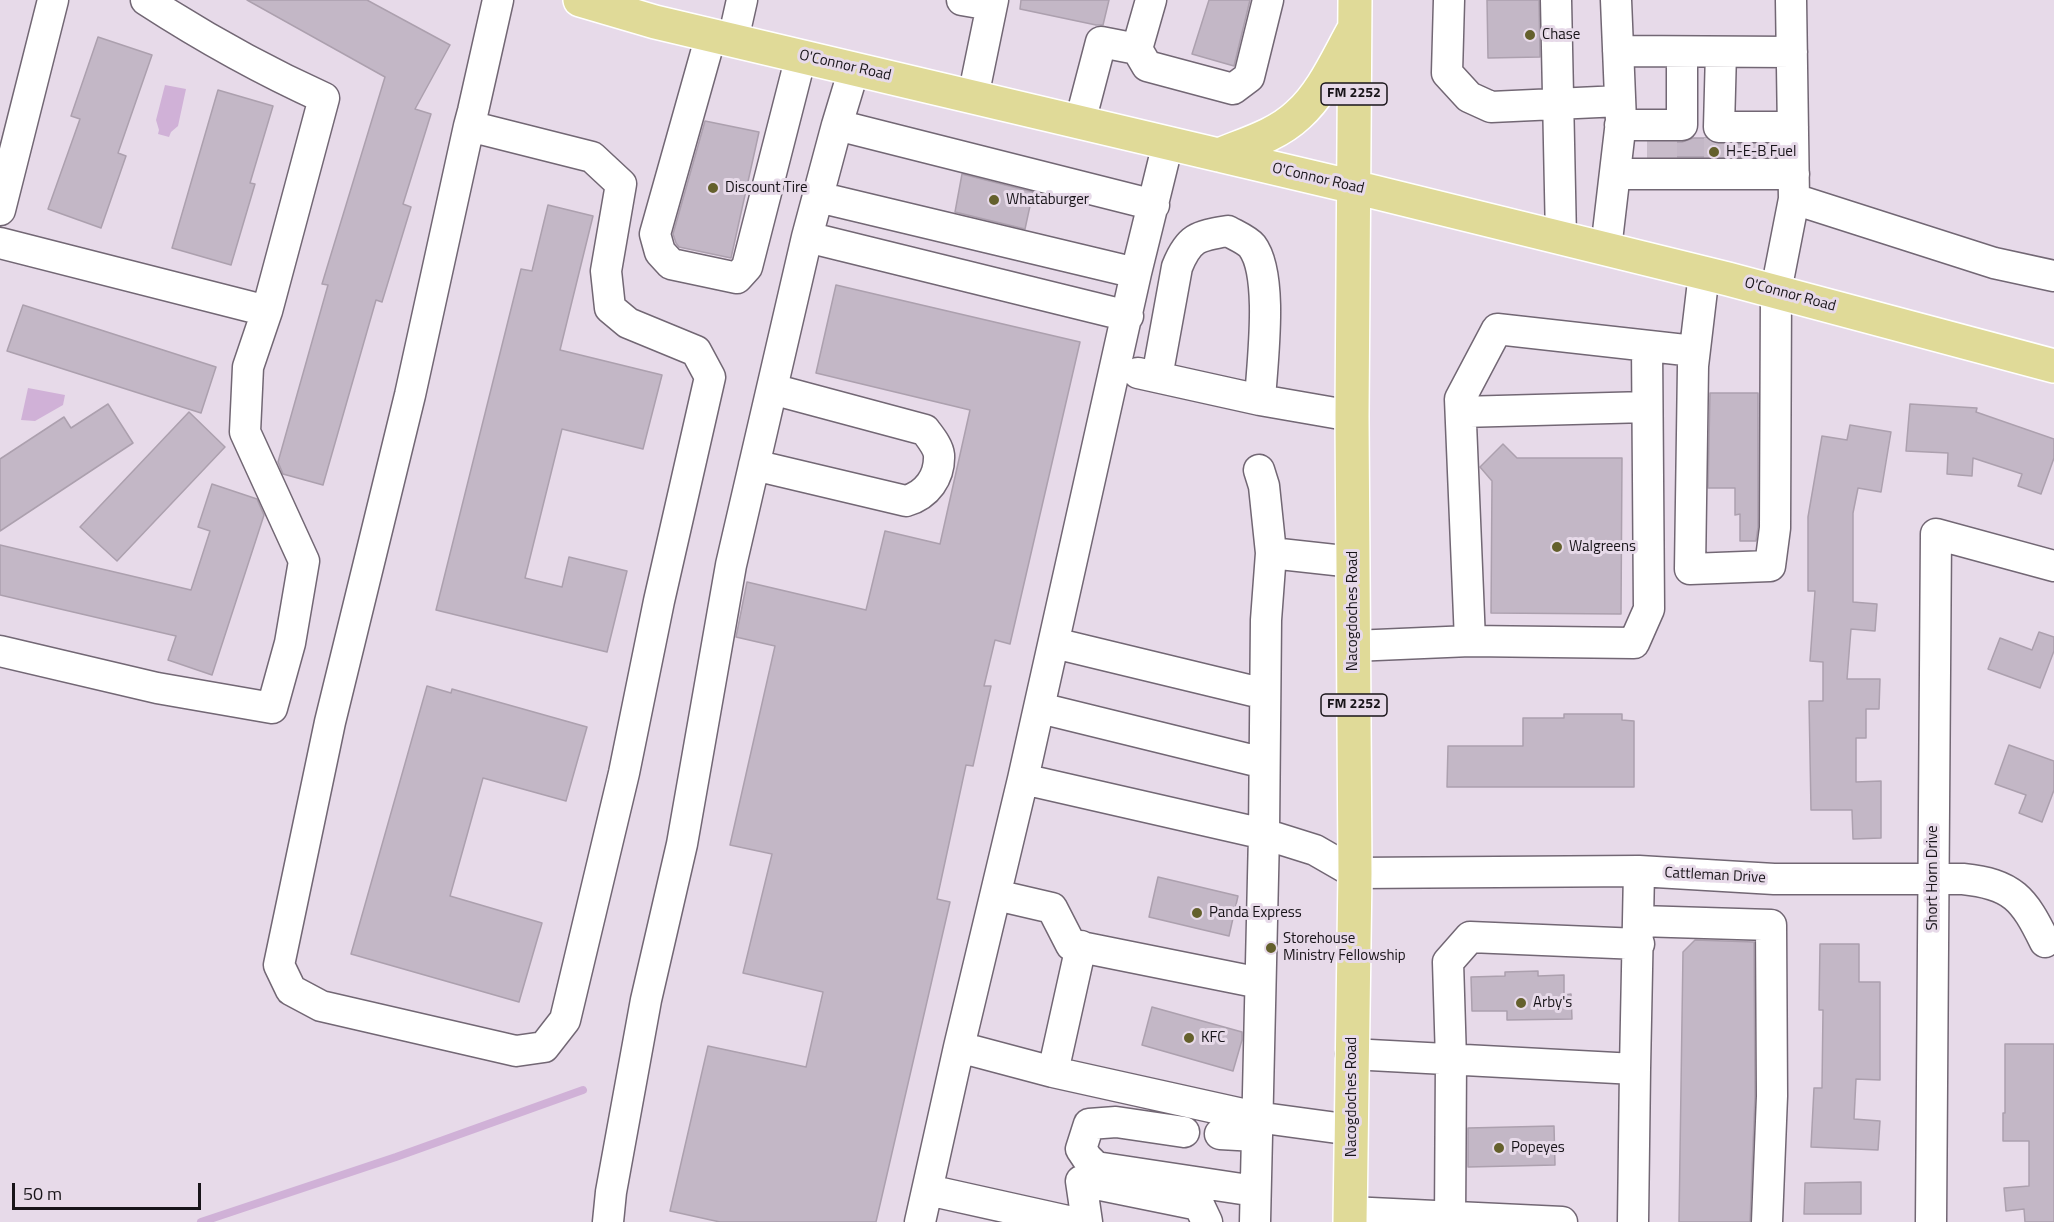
<!DOCTYPE html>
<html>
<head>
<meta charset="utf-8">
<style>
	body { margin:0 }
	#map { position:relative; width:2054px; height:1222px; overflow:hidden; background:#e7dae9; font-family:"Titillium Web",sans-serif }
	canvas { display:block }
	.scale { position:absolute; left:12px; top:1183px; width:189px; height:27px; box-sizing:border-box; border:3px solid #181419; border-top:0; padding-left:8px; font-size:18px; line-height:21px; white-space:nowrap; color:#181419; -webkit-text-stroke:4px #e7dae9; paint-order:stroke }
</style>
</head>
<body>
<div id="map">
<canvas width="2054" height="1222"></canvas>
<div class="scale">50 m</div>
</div>
<script>
const g = document.querySelector('canvas').getContext('2d');
g.lineJoin = 'round';
function paint(path, color) {
  g.fillStyle = color;
  g.fill(path, 'evenodd');
}
function strokePath(path, color, width, dash) {
  g.strokeStyle = color;
  g.lineWidth = width;
  g.lineCap = dash ? 'butt' : 'round';
  g.setLineDash(dash || []);
  g.stroke(path);
}
function write(font, color, halo, rows, align = 'center') {
  g.font = font + ' "Titillium Web",sans-serif';
  g.lineWidth = 6;
  g.setLineDash([]);
  g.textBaseline = 'middle';
  g.strokeStyle = halo;
  g.fillStyle = color;
  for (const [text, x, y, turn = 0] of rows) {
    g.save();
    g.translate(x, y);
    g.rotate((+turn || 0) * Math.PI / 180);
    g.textAlign = isNaN(turn) ? turn : align;
    if (halo) g.strokeText(text, 0, 0);
    g.fillText(text, 0, 0);
    g.restore();
  }
}
const water = new Path2D(`
	M 165,85 L 186,89 L 178,126 L 171,132 L 169,137 L 158,134 L 159,130 L 156,120 Z
	M 28,388 L 65,395 L 63,405 L 35,421 L 21,420 Z`);
const stream = new Path2D(`
	M 201,1222 L 396,1157 L 583,1090`);
const building = new Path2D(`
	M 247,0 L 367,0 L 450,45 L 415,109 L 431,114 L 403,204 L 411,207 L 382,302 L 376,300 L 323,485 L 283,474 L 278,462 L 328,285 L 322,284 L 385,77 Z
	M 1021,0 L 1109,0 L 1103,25 L 1096,25 L 1020,9 Z
	M 1209,0 L 1250,0 L 1234,66 L 1192,54 Z
	M 1487,0 L 1539,0 L 1540,57 L 1488,58 Z
	M 98,37 L 152,55 L 118,153 L 126,156 L 101,228 L 48,209 L 80,119 L 71,116 Z
	M 218,90 L 273,106 L 250,183 L 255,184 L 231,265 L 172,248 Z
	M 705,121 L 759,132 L 731,258 L 679,247 L 676,243 L 673,234 Z
	M 1693,138 L 1707,138 L 1711,142 L 1719,144 L 1771,144 L 1771,157 L 1657,157 L 1657,142 L 1682,142 Z
	M 962,174 L 1033,192 L 1025,229 L 955,212 Z
	M 548,205 L 593,216 L 560,350 L 662,375 L 643,449 L 562,429 L 525,578 L 562,587 L 569,557 L 627,571 L 607,652 L 436,610 L 521,269 L 532,271 Z
	M 836,285 L 1080,342 L 1010,644 L 995,640 L 984,686 L 991,686 L 973,766 L 966,765 L 937,899 L 950,902 L 876,1222 L 720,1222 L 670,1211 L 708,1046 L 806,1067 L 823,992 L 743,973 L 772,854 L 730,845 L 775,646 L 736,637 L 747,582 L 866,610 L 885,531 L 940,544 L 970,410 L 816,373 Z
	M 23,305 L 216,367 L 201,413 L 7,351 Z
	M 1710,393 L 1758,393 L 1758,527 L 1756,541 L 1740,541 L 1740,514 L 1735,515 L 1735,488 L 1708,488 Z
	M 108,404 L 133,443 L 0,531 L 0,459 L 64,417 L 71,428 Z
	M 1910,404 L 1977,408 L 1976,412 L 2054,439 L 2054,458 L 2041,494 L 2018,486 L 2022,474 L 1973,458 L 1972,476 L 1947,474 L 1948,453 L 1906,451 Z
	M 189,412 L 225,447 L 117,561 L 80,527 Z
	M 1850,425 L 1891,432 L 1881,492 L 1858,488 L 1853,513 L 1853,602 L 1877,604 L 1875,631 L 1851,629 L 1847,679 L 1880,679 L 1879,709 L 1866,709 L 1866,738 L 1856,738 L 1856,782 L 1881,781 L 1881,838 L 1853,839 L 1852,810 L 1811,810 L 1809,701 L 1823,701 L 1823,662 L 1810,661 L 1815,591 L 1808,591 L 1808,517 L 1822,436 L 1847,440 Z
	M 1503,444 L 1517,458 L 1622,458 L 1621,614 L 1491,613 L 1492,481 L 1480,467 Z
	M 212,484 L 257,499 L 264,515 L 212,675 L 168,660 L 176,636 L 0,595 L 0,545 L 191,590 L 210,531 L 198,527 Z
	M 2039,632 L 2054,637 L 2054,651 L 2040,688 L 1988,669 L 2000,638 L 2032,650 Z
	M 427,686 L 451,693 L 452,689 L 587,727 L 566,801 L 483,778 L 450,896 L 542,923 L 519,1002 L 351,954 Z
	M 1564,714 L 1622,714 L 1622,720 L 1634,721 L 1634,787 L 1447,787 L 1448,746 L 1523,746 L 1523,718 L 1564,718 Z
	M 2009,745 L 2054,761 L 2054,790 L 2042,822 L 2019,813 L 2026,795 L 1995,784 Z
	M 1158,877 L 1238,896 L 1229,936 L 1149,917 Z
	M 1695,940 L 1754,942 L 1755,1096 L 1750,1222 L 1679,1222 L 1683,952 Z
	M 1820,944 L 1859,944 L 1859,982 L 1880,982 L 1880,1080 L 1856,1079 L 1854,1119 L 1880,1121 L 1878,1150 L 1811,1147 L 1814,1088 L 1822,1088 L 1823,1010 L 1819,1010 Z
	M 1538,971 L 1538,976 L 1564,975 L 1564,995 L 1571,994 L 1572,1019 L 1507,1020 L 1507,1011 L 1472,1011 L 1471,977 L 1505,976 L 1505,972 Z
	M 1152,1007 L 1242,1032 L 1242,1040 L 1233,1071 L 1142,1045 Z
	M 2005,1044 L 2054,1044 L 2054,1222 L 2025,1222 L 2024,1209 L 2006,1211 L 2004,1188 L 2029,1186 L 2029,1141 L 2003,1141 L 2003,1113 L 2005,1113 Z
	M 1554,1126 L 1555,1165 L 1468,1167 L 1468,1128 Z
	M 1861,1182 L 1861,1214 L 1804,1214 L 1805,1183 Z`);
const minorTunnel = new Path2D(`
	M 1662,138 L 1662,167
	M 1766,138 L 1766,167
	M 1719,167 L 1719,138`);
const minor = new Path2D(`
	M 962,0 L 991,5
	M 1449,0 L 1447,73 L 1469,97 L 1491,107 L 1620,101
	M 1556,0 L 1561,238
	M 711,35 L 655,234 L 660,252 L 671,264 L 737,278 L 747,267 L 801,56
	M 733,40 L 742,0
	M 1137,49 L 1147,66 L 1233,89 L 1249,77 L 1268,0
	M 1618,51 L 1792,52
	M 1721,52 L 1719,127 L 1793,127
	M 973,97 L 993,0
	M 1080,122 L 1101,42 L 1137,49 L 1151,0
	M 837,125 L 1154,205
	M 1620,125 L 1682,125 L 1682,52
	M 469,126 L 592,157 L 621,184 L 606,271 L 610,308 L 628,323 L 696,351 L 710,377 L 659,601 L 624,773 L 565,1020 L 544,1047 L 516,1051 L 321,1006 L 291,990 L 279,965 L 330,722 L 410,395 L 469,126 L 473,111 L 498,0
	M 1615,174 L 1794,174
	M 818,197 L 1136,273
	M 1794,199 L 1994,263 L 2054,276
	M 0,210 L 53,0
	M 807,237 L 1128,316
	M 0,243 L 267,311
	M 1606,249 L 1621,121 L 1616,0
	M 1704,273 L 1693,366 L 1690,569 L 1770,566 L 1775,528 L 1776,291 L 1794,199 L 1791,0
	M 1138,373 L 1260,400 L 1352,416
	M 1157,377 L 1177,267 C 1189,237 1198,236 1228,231 C 1235,235 1247,240 1252,246 C 1274,275 1262,363 1260,400
	M 1461,412 L 1647,407
	M 754,465 L 906,501 C 927,495 940,477 939,455 C 938,446 930,437 925,430 L 772,389
	M 1271,553 L 1353,562
	M 1470,641 L 1460,399 L 1497,329 L 1694,351
	M 1054,643 L 1265,694
	M 1353,646 L 1470,641 L 1634,643 L 1649,609 L 1647,346
	M 0,651 L 157,688 L 272,708 L 290,643 L 304,561 L 245,432 L 248,367 L 267,311 L 324,98 C 262,70 203,37 146,0
	M 1040,708 L 1264,763
	M 1023,779 L 1264,834 L 1315,850 L 1355,873 L 1639,871 L 1774,879 L 1963,879 C 2013,884 2024,899 2045,942
	M 996,895 L 1052,908 L 1071,945 L 1260,983
	M 1639,921 L 1771,925 L 1772,1096 L 1767,1222
	M 959,1047 L 1053,1072 L 1256,1117 L 1352,1130
	M 1351,1054 L 1635,1069 L 1633,1222
	M 1635,1069 L 1639,871
	M 1053,1072 L 1081,946
	M 1184,1132 L 1116,1122 L 1089,1124 L 1081,1149 L 1087,1158 L 1096,1167 L 1255,1191
	M 1220,1134 L 1256,1136
	M 928,1190 L 1072,1222
	M 1350,1212 L 1562,1222
	M 608,1222 L 611,1192 L 646,1000 L 682,844 L 731,565 L 807,237 L 837,125 L 854,69
	M 920,1222 L 959,1047 L 1023,779 L 1136,273 L 1168,143
	M 1087,1222 L 1081,1181 L 1199,1205 L 1207,1222
	M 1255,1222 L 1264,834 L 1266,620 L 1271,553 L 1264,486 L 1259,470
	M 1450,1222 L 1451,1060 L 1448,962 L 1470,937 L 1639,944
	M 1931,1222 L 1936,534 L 2054,566`);
const major = new Path2D(`
	M 580,0 L 655,22 L 1354,187 L 1728,279 L 2054,366
	M 1219,155 C 1246,144 1277,135 1298,115 C 1323,93 1338,57 1354,29
	M 1350,1222 L 1355,873 L 1352,416 L 1355,0`);
const markers = [
	[1530,35,6,"#64602c"],
	[1714,152,6,"#64602c"],
	[713,188,6,"#64602c"],
	[994,200,6,"#64602c"],
	[1557,547,6,"#64602c"],
	[1197,913,6,"#64602c"],
	[1271,948,6,"#64602c"],
	[1521,1003,6,"#64602c"],
	[1189,1038,6,"#64602c"],
	[1499,1148,6,"#64602c"]
];
const shields = [
	[1354,94,66],
	[1354,705,66]
];
const shieldNames = [
	["FM 2252",1354,94],
	["FM 2252",1354,705]
];
const poiNames = [
	["Chase",1542,35],
	["H-E-B Fuel",1726,152],
	["Discount Tire",725,188],
	["Whataburger",1006,200],
	["Walgreens",1569,547],
	["Panda Express",1209,913],
	["Storehouse",1283,939],
	["Ministry Fellowship",1283,956],
	["Arby's",1533,1003],
	["KFC",1201,1038],
	["Popeyes",1511,1148]
];
const streetNames = [
	["O'Connor Road",845,66,13],
	["O'Connor Road",1318,179,13],
	["O'Connor Road",1790,295,15],
	["Nacogdoches Road",1353,611,-90],
	["Cattleman Drive",1715,876,3],
	["Short Horn Drive",1933,878,-90],
	["Nacogdoches Road",1352,1097,-90]
];
paint(water, '#d0b1d7');
strokePath(stream, '#d0b1d7', 8);
paint(building, '#c3b7c6');
strokePath(building, '#aca0ae', 1.5);
strokePath(minorTunnel, '#c8bcca', 30, [30, 15]);
strokePath(minor, '#726774', 33);
strokePath(major, '#fff', 36);
strokePath(minor, '#fff', 30);
strokePath(major, '#e0da98', 33);
for (const [x, y, r, color] of markers) {
  const dot = new Path2D();
  dot.arc(x, y, r, 0, 2 * Math.PI);
  g.fillStyle = color;
  g.fill(dot);
  strokePath(dot, '#e7dae9', 2);
}
for (const [x, y, w] of shields) {
  const box = new Path2D();
  box.roundRect(x - w / 2, y - 11, w, 22, 4.5);
  g.fillStyle = '#e7dae9';
  g.fill(box);
  strokePath(box, '#181419', 1.5);
}
write('bold 14px', '#181419', null, shieldNames);
write('15px', '#181419', '#e7dae9', poiNames, 'left');
write('15px', '#181419', '#e7dae9', streetNames);
</script>
</body>
</html>
